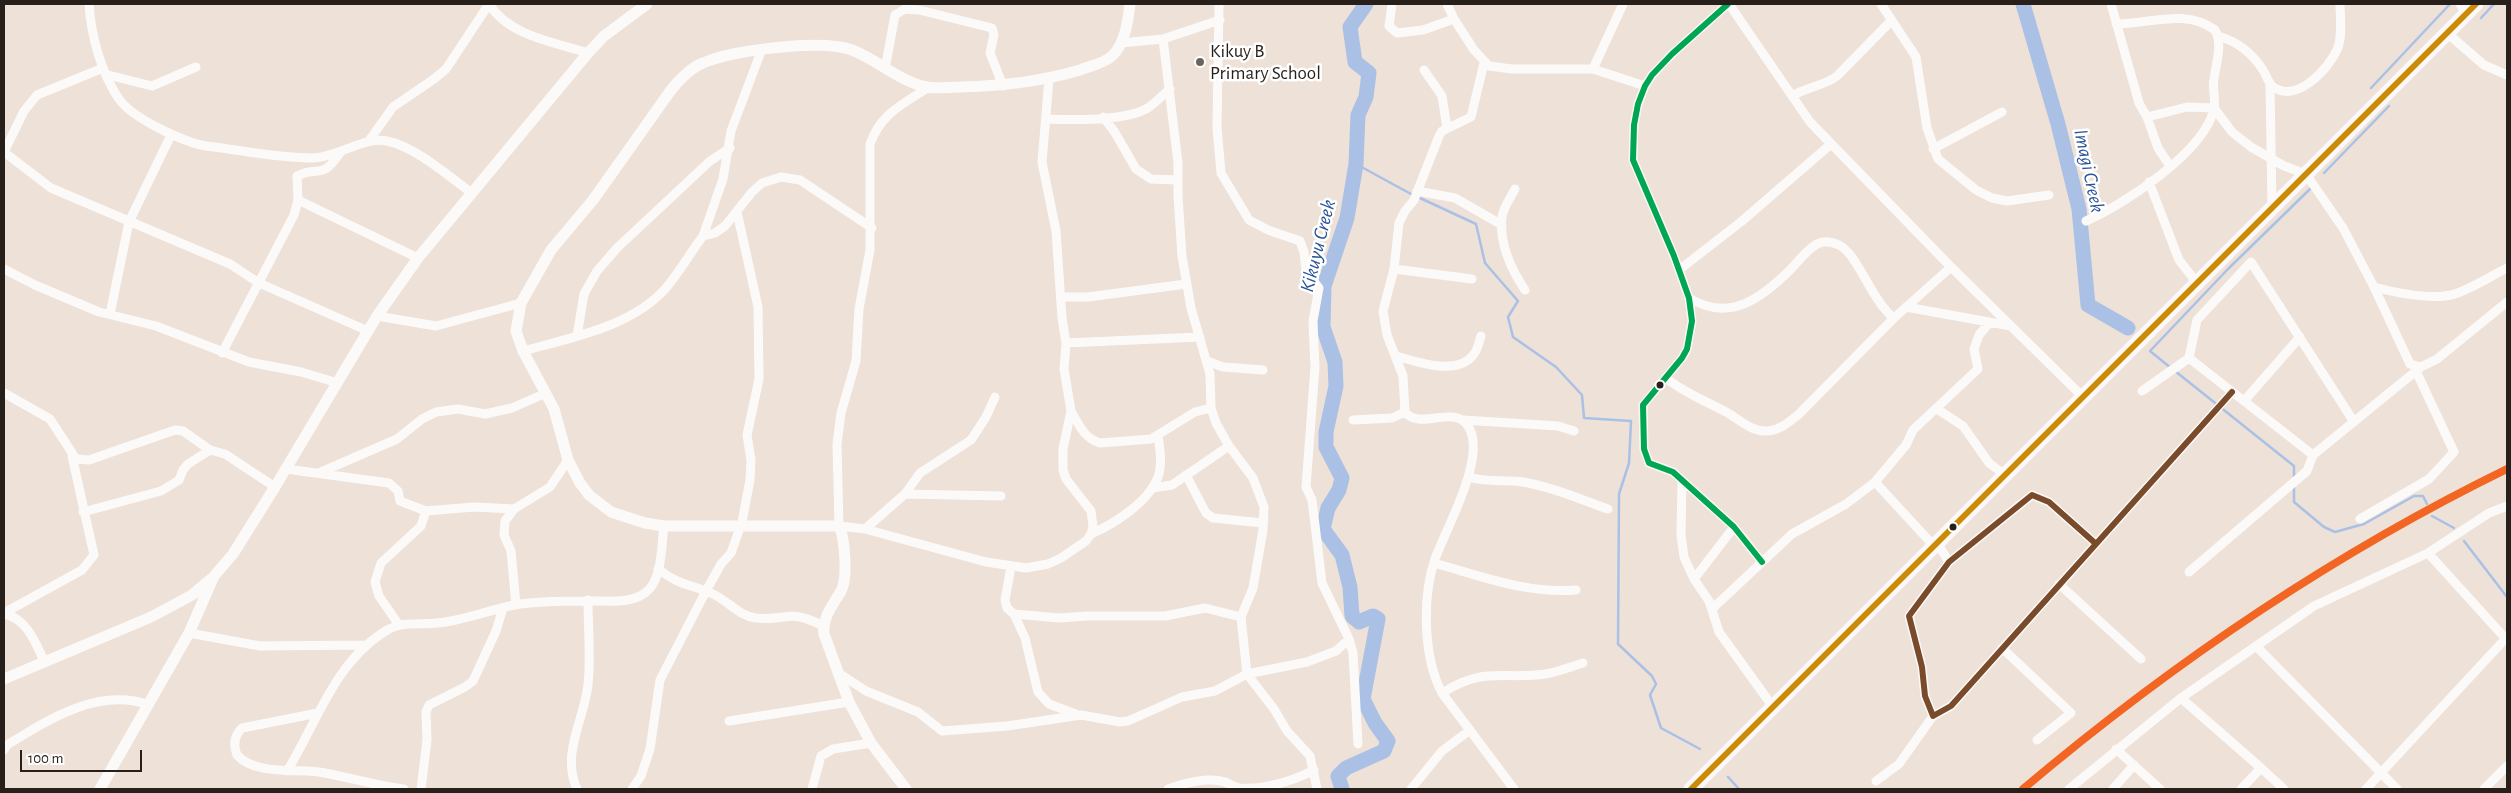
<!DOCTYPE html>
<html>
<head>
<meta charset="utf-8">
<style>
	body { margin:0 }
	#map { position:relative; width:2511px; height:793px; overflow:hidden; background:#ede1d8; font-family:"Alegreya Sans",sans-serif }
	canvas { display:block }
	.frame { position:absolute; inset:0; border:5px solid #271f1a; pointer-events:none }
	.scale { position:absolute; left:20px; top:750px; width:122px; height:22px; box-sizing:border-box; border:2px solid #271f1a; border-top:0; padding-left:6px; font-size:15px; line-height:18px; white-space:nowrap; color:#271f1a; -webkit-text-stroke:4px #fff; paint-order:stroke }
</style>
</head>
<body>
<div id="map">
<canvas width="2511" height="793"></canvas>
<div class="frame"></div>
<div class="scale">100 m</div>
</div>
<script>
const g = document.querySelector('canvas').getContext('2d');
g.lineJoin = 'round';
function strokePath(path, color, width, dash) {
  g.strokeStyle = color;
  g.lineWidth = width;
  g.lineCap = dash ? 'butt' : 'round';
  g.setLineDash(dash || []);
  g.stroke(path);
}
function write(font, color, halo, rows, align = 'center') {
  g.font = font + ' "Alegreya Sans",sans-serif';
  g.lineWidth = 5;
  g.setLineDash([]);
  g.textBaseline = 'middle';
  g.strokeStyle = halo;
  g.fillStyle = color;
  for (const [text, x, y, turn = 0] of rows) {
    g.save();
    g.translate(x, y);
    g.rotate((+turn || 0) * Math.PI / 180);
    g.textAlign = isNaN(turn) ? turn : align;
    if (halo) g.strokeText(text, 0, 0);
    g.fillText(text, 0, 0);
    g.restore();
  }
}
const stream = new Path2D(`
	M 2481,18 L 2494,4
	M 2371,88 L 2450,4
	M 1356,164 L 1411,194
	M 2324,173 L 2389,106
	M 1420,198 L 1476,224 L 1485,263 L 1518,301 L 1508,317 L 1513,337 L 1556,367 L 1582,395 L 1584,418 L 1631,421 L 1629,463 L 1619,494 L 1618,644 L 1652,676 L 1656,684 L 1650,695 L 1661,728 L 1700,749
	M 2171,368 L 2150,351 L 2228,269 L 2310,189
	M 2175,371 L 2294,466 L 2294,478
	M 2294,486 L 2294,502 L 2324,527 L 2335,532 L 2364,524 L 2414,496 L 2423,496 L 2427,504
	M 2432,516 L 2454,528
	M 2464,541 L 2507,597
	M 1728,777 L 1739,789`);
const river = new Path2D(`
	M 2023,4 L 2058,124 L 2079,209 L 2088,305 L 2128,328
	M 1342,789 L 1338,776 L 1346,768 L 1384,751 L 1388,741 L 1375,723 L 1363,699 L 1378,619 L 1373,616 L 1359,622 L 1352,616 L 1350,587 L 1342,555 L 1323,529 L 1328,508 L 1339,490 L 1342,478 L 1326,447 L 1326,432 L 1336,386 L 1335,362 L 1323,327 L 1324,286 L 1347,218 L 1356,164 L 1358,115 L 1366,97 L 1369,73 L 1355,62 L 1350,27 L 1366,4`);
const minor = new Path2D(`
	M 89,4 C 91,35 101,73 119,99 C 132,118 183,142 206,146 C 241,150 277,158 313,158 C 338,157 365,136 387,141 C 416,147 448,176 472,193
	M 489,4 C 509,36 554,42 588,53
	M 1219,4 L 1217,127 L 1221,173 L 1249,220 L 1268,230 L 1300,241 L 1304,252 L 1306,271 L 1319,288 L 1313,321 L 1315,367 L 1306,487 L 1312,500 L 1322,583 L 1349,639 L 1353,653 L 1358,744
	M 1392,4 L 1389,26 L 1397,33 L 1423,30 L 1454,19
	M 1447,4 L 1454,19 L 1474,50 L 1489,66 L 1512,69 L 1593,69 L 1645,86
	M 1728,4 L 1672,54 L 1652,75 L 1645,86 L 1638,104 L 1634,125 L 1633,160 L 1674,256 L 1689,298 L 1692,321 L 1687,349 L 1682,358 L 1643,405 L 1644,449 L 1649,463 L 1673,472 L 1734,527 L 1762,562
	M 1729,4 L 1810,122 L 1951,267 L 2083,397
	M 1881,4 L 1916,57 L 1927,128 L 1938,159 L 1976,190 L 1992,198 L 2007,201 L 2049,195
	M 2111,4 L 2139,103 L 2147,117 L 2158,148 L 2170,166
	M 2460,4 L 2466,13
	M 2447,33 L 2484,65 L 2507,75
	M 2218,36 C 2236,41 2252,53 2263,70 C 2266,75 2268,82 2272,86 C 2296,105 2328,69 2337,50 C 2343,37 2340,17 2340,4
	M 1163,39 L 1178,163 L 1178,196 L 1182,256 L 1191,308 L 1210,374 L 1211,408 L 1216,423 L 1229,446 L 1253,478 L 1264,507 L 1263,530 L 1253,588 L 1241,617 L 1247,674 L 1274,709 L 1287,731 L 1310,756 L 1317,789
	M 1121,43 L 1163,39 L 1220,20
	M 1484,63 L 1471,117 L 1442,131 L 1439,136 L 1414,200 L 1405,211 L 1399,223 L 1394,269 L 1383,311 L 1387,335 L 1403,376 L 1405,412 C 1420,431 1454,404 1468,426 C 1488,456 1446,528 1435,559 C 1422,597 1423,657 1442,693 L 1514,789
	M 885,69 L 895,15 L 905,9 L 919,10 L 992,28 L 994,35 L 990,53 L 1003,86
	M 1593,69 L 1623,4
	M 1424,70 L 1442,96 L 1447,128
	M 108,75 L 152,86 L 196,67
	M 2270,85 L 2272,207
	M 929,87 C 903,104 881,113 870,144 L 870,250 L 859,309 L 856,361 L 841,413 L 837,444 L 839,526 L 865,529 L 986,562 L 1026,568 L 1048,564 L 1061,558 L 1086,541 L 1091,534 L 1093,526 L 1091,511 L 1066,479 L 1063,470 L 1063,449 L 1071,411 L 1064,369 L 1066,343 L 1062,318 L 1056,231 L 1042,162 L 1049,79
	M 1792,96 C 1807,87 1824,86 1837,76 L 1891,21
	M 1103,117 L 1114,131 L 1136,169 L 1151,179 L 1178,180
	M 2147,117 L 2187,107 L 2214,108 L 2232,132 L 2251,147 L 2284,166 L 2306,174 L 2343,228 L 2374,287 L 2410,364 L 2421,367 L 2437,359 L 2507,302
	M 1046,119 C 1071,120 1124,121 1146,109 C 1155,104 1162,95 1170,89
	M 368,142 L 393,107 L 434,79 L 446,69 L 489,4
	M 1933,149 L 2002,112
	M 4,152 L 51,188 L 230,264 L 259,283 L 368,331
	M 4,152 L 24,111 L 37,95 L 103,68
	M 2149,182 L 2179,260 L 2197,283
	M 1515,189 C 1511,197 1503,208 1502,217 C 1499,243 1511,269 1525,290
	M 1417,191 L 1455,198 L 1502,225
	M 298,200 L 297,176 C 320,165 321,181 340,153
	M 2086,221 C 2125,204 2204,152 2214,109 C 2216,100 2212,88 2214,79 C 2216,63 2223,44 2215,30 C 2185,8 2150,24 2116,24
	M 703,236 L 723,179 L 731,131 L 762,49
	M 4,269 L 35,285 L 99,312 L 156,326 L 249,362 L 301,372 L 338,383
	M 1394,269 L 1472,279
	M 1679,270 L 1742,221 L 1831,144
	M 2374,287 C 2397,293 2428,300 2451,295 C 2468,291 2491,276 2507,268
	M 1061,297 L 1088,297 L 1186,284
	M 1689,298 C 1730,323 1762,298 1792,268 C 1799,260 1808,249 1817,244 C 1824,240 1832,242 1839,245 C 1858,254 1872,302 1894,318
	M 1906,307 L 2011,326
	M 110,314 L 129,222 L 171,135
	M 377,316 L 436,326 L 521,303
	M 577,336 L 584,294 L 597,271 L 617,248 L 710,161 L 730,148
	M 1066,343 L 1200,337
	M 523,351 C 570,338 631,327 665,289 C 679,273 690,253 703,236 L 715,233 L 725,226 L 752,192 L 762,183 L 781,177 L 800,180 L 872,228
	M 222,353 L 294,215 L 298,200 L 418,258
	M 1396,356 C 1417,362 1458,377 1474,354 C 1478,349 1479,342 1481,336
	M 2189,358 L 2313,455
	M 1207,361 L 1223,367 L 1263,370
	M 1666,378 C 1684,393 1706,401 1726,412 C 1739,419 1751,432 1768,431 C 1780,430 1789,422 1798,415 L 1894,318 L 1951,267
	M 2142,391 L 2189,358 L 2197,320 L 2251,262 L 2354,422
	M 4,393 L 50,419 L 76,459 L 89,460 L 175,430 L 183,431 L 210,450 L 225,454 L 275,487
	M 2244,401 L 2300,337
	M 1937,409 L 1963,426 L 1989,463 L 2005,475
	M 1071,411 C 1079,425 1084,438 1100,443 L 1151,439 L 1195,412 L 1211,408
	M 1353,420 L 1392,418 L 1405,412
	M 1463,420 L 1558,426 L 1574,431
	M 286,469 L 389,483 L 398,491 L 400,501 L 426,511 L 474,507 L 514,509
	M 321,472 L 397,439 L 422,419 L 436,412 L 458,409 L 485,414 L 512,408 L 546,393
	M 1186,475 L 1206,513 L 1213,518 L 1263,523
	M 1469,477 C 1487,483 1504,479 1523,482 C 1552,487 1580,499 1608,509
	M 1682,482 L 1681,535 L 1684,557 L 1694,579 L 1709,601 L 1719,632 L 1773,707
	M 1875,482 L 1934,546
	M 1152,488 L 1172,485 L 1229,446
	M 905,494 L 1001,496
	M 83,512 L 161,491 L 179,480 L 183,470 L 188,464 L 210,450
	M 2360,519 L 2429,479 L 2454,452 L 2416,371
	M 865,529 L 905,494 L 920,473 L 971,440 L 986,417 L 995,397
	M 1091,534 C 1114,524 1151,501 1159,474 C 1162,462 1160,449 1158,436
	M 1937,543 L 1949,562
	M 2095,543 L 2049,502 L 2032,495 L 1949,562 L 1909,616 L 1922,667 L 1925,696 L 1933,716 L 1951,706 L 2232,392
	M 2428,553 L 2506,639
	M 1434,563 C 1481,576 1526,594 1576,590
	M 1011,567 L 1005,600 L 1007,608 L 1014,614 L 1059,618 L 1087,616 L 1165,616 L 1205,608 L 1241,617
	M 658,569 C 680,586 691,584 713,594 C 728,601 739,616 756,618 C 788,621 789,608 823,626
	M 2189,572 L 2307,471 L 2313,455 L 2421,367
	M 1694,579 L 1734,527
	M 2059,584 L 2141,659
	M 516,605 L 511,551 L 504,535 L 505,521 L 514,509 L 550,487 L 568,460
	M 1712,609 L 1792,534 L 1846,504 L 1875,482 L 1906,445 L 1913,430 L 1978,369 L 1974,349 L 1979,335 L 1989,323
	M 4,613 L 82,570 L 94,555 L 72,456
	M 4,614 C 27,618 36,644 45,663
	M 1014,614 L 1025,638 L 1038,692 L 1049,704 L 1076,714
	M 399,625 L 379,596 L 375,582 L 381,563 L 421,526 L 426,511
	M 189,633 L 260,646 L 366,645
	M 2256,646 L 2397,789
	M 2002,648 L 2071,713 L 2037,740
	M 837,672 L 866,691 L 918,712 L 942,731 L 1007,726 L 1081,715 L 1120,722 L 1128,721 L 1182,697 L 1215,691 L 1247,674 L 1307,662 L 1336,651 L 1349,639
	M 1442,693 C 1485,666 1501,680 1545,674 C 1557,672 1570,667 1583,663
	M 2181,698 L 2261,768 L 2241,789
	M 318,713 L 242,728 C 234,736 233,745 237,755 C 255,776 301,768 325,773 C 352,778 377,786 404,789
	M 729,721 L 849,702
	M 2116,749 L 2160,789
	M 4,750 L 7,745 C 49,719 99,687 149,705
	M 2261,768 L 2284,789
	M 287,771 C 318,721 335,660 389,629 C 405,621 420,625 437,623 C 463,621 489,610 514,605 C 537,601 562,601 586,601 C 605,600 628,605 645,593 C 663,580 661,546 664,526
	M 1876,781 L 1899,764 L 1933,716
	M 421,789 L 427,740 L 426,712 L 429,705 L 465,687 L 473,681 L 496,631 L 503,608
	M 577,789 C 561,754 584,720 588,685 C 591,657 588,628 588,600
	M 632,789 L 641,776 L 650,749 L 660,680 L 706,591 L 721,564 L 731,553 L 742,522 L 750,480 L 751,460 L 747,435 L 759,379 L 758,307 L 737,212
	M 812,789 L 821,756 L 833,749 L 871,743
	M 1168,789 C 1183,783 1208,777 1225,782 C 1230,784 1234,787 1239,788 C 1264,790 1293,781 1314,770
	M 1411,789 L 1442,751 L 1470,730
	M 2069,789 L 2181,698 L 2314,606 L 2428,553 L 2489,513 L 2507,506
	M 2113,789 L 2134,765
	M 2366,789 L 2507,637
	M 2484,789 L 2507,766`);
const tertiary = new Path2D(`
	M 4,679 L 151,617 L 192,595 L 211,579
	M 100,789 L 189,633 L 214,576 L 233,554 L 275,487 L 377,316 L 418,258 L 588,53 L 604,36 L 647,4
	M 906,789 L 871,743 L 849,702 L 824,634 C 822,617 833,605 841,591 C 848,579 845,538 839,526 L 664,526 L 645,523 L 611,512 L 589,495 L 580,483 L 568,460 L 554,409 L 523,351 L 516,331 L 521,303 L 551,250 L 593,200 L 671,90 C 680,79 690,68 703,63 C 733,50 821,39 852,50 C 878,60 898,81 927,87 C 937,89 950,87 961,87 C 1003,86 1040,82 1080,70 C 1090,66 1103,64 1112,56 C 1125,44 1128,21 1130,4`);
const trunk = new Path2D(`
	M 1691,789 L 2476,4`);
const bus1 = new Path2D(`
	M 1728,4 L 1672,54 L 1652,75 L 1645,86 L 1638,104 L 1634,125 L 1633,160 L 1674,256 L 1689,298 L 1692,321 L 1687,349 L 1682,358 L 1643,405 L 1644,449 L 1649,463 L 1673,472 L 1734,527 L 1762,562`);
const bus2 = new Path2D(`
	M 2095,543 L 2049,502 L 2032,495 L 1949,562 L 1909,616 L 1922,667 L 1925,696 L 1933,716 L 1951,706 L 2232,392`);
const bus3 = new Path2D(`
	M 1691,789 L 2476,4`);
const rail1 = new Path2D(`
	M 2023,789 C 2171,664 2333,554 2507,469`);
const markers = [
	[1200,62,5,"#6c635c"],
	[1660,385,4.5,"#271f1a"],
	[1953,527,4.5,"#271f1a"]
];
const poiNames = [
	["Kikuy B",1210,51],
	["Primary School",1210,73]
];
const waterNames = [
	["Imagi Creek",2089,171,78],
	["Kikuyu Creek",1318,246,-76]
];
strokePath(stream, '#abc0e5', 2.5);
strokePath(river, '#abc0e5', 15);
strokePath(minor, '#fcfaf9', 9);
strokePath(tertiary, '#fcfaf9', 11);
strokePath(trunk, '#fcfaf9', 15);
strokePath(bus1, '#00a651', 6);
strokePath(bus2, '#7a4b2a', 6);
strokePath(bus3, '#cd8b05', 6);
strokePath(rail1, '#f26522', 8);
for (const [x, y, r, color] of markers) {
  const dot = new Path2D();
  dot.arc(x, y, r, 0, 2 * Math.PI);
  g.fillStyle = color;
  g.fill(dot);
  strokePath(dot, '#fff', 2);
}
write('19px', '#271f1a', '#fff', poiNames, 'left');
write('italic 20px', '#2a5498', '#fff', waterNames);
</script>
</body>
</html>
